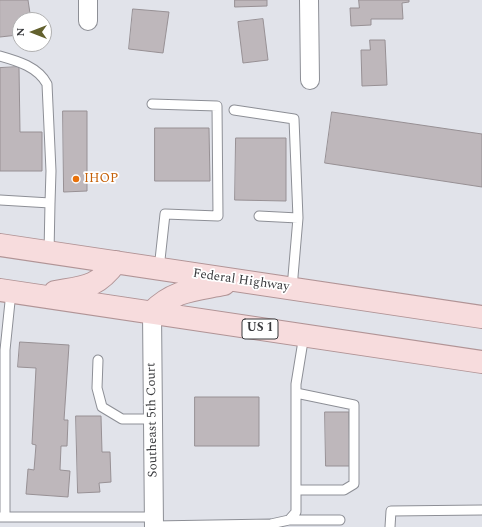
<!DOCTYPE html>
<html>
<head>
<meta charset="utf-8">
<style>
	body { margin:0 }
	#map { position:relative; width:482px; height:527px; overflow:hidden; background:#e1e3ea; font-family:Spectral,serif }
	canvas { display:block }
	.north { position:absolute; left:12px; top:12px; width:40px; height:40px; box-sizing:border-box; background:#fff; border:1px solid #b0b0b1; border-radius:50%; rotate:270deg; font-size:11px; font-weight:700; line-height:16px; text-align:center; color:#393a3d }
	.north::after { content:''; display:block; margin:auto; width:14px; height:18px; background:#63612e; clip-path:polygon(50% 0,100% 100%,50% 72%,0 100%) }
</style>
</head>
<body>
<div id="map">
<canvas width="482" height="527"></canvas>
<div class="north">N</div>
</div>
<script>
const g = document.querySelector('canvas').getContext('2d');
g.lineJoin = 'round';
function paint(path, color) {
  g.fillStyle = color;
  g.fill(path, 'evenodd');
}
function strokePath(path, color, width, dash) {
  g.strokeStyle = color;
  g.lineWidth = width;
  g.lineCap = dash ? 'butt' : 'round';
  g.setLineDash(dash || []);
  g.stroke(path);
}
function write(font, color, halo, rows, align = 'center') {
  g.font = font + ' Spectral,serif';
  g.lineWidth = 3.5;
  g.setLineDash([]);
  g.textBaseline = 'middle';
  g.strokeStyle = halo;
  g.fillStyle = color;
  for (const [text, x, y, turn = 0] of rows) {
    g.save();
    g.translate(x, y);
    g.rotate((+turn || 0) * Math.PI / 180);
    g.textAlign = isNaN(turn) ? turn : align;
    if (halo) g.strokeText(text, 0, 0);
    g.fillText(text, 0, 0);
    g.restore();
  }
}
const building = new Path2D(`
	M 0,0 L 28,0 L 31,20 L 20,20 L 20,24 L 16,24 L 18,35 L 0,37 Z
	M 235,0 L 267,0 L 267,6 L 235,7 Z
	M 359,0 L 409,0 L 409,2 L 402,3 L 403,19 L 371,19 L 371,25 L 351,26 L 350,8 L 359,8 Z
	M 133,9 L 169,12 L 163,53 L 129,49 Z
	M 263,19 L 268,60 L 243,63 L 238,22 Z
	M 370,40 L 385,40 L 387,85 L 362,86 L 361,50 L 370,50 Z
	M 19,67 L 20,132 L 42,132 L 42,171 L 0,171 L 0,68 Z
	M 63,111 L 87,111 L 87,191 L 64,192 Z
	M 332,112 L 482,134 L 482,187 L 325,163 Z
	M 155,128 L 209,128 L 210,181 L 155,181 Z
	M 236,138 L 286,138 L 286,201 L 235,200 Z
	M 20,342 L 69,345 L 64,420 L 68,420 L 67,446 L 61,446 L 60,470 L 70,471 L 68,497 L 26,494 L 28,469 L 34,470 L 36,445 L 32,444 L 36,368 L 18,367 Z
	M 195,397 L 259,397 L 259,446 L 195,446 Z
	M 325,412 L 349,412 L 350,466 L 326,466 Z
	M 76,416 L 101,416 L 102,452 L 110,452 L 111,482 L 99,483 L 100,492 L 78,493 Z`);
const lane = new Path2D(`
	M 0,56 C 18,61 38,67 47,84 L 51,171 L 50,203
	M 152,104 L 217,106 L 218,216 L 165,214 L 159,269
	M 234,110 L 294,119 L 298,218 L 292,288
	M 0,200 L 50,203 L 49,253
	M 259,216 L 298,218
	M 98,360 L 97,388 L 102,407 L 122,419 L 153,419
	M 296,393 L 354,405 L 354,484 L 344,490 L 296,490
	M 0,517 L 154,517
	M 5,517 L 5,350 L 11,292
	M 289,520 L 340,520
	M 154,526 L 271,524 L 289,520 L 296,512 L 296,384 L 304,335
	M 390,527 L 391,511 L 482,510`);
const street = new Path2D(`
	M 88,0 L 88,21
	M 309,0 L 310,80
	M 152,312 L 154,527`);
const primary = new Path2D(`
	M 0,245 L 482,317
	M 0,290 L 482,362
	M 55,292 C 84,287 97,288 116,262
	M 152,312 C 174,290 194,290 224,284`);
const markers = [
	[76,179,4,"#e8710a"]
];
const shields = [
	[260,329,36]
];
const shieldNames = [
	["US 1",260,329]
];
const foodNames = [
	["IHOP",84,179]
];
const streetNames = [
	["Federal Highway",241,281,8],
	["Southeast 5th Court",153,420,-91]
];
paint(building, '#beb7bb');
strokePath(building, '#979094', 1);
strokePath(lane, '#8d8f96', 11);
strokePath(street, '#8d8f96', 20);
strokePath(primary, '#b19496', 24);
strokePath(lane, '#fff', 9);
strokePath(street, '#fff', 18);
strokePath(primary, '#f7dcdd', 22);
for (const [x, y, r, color] of markers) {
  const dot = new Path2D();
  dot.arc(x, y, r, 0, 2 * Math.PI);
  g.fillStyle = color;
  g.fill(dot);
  strokePath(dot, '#fff', 1.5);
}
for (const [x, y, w] of shields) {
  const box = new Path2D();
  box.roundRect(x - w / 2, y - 10, w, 20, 3);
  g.fillStyle = '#fff';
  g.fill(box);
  strokePath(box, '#393a3d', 1);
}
write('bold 12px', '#393a3d', null, shieldNames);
write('13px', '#c56008', '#fff', foodNames, 'left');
write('13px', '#393a3d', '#fff', streetNames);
</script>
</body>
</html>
